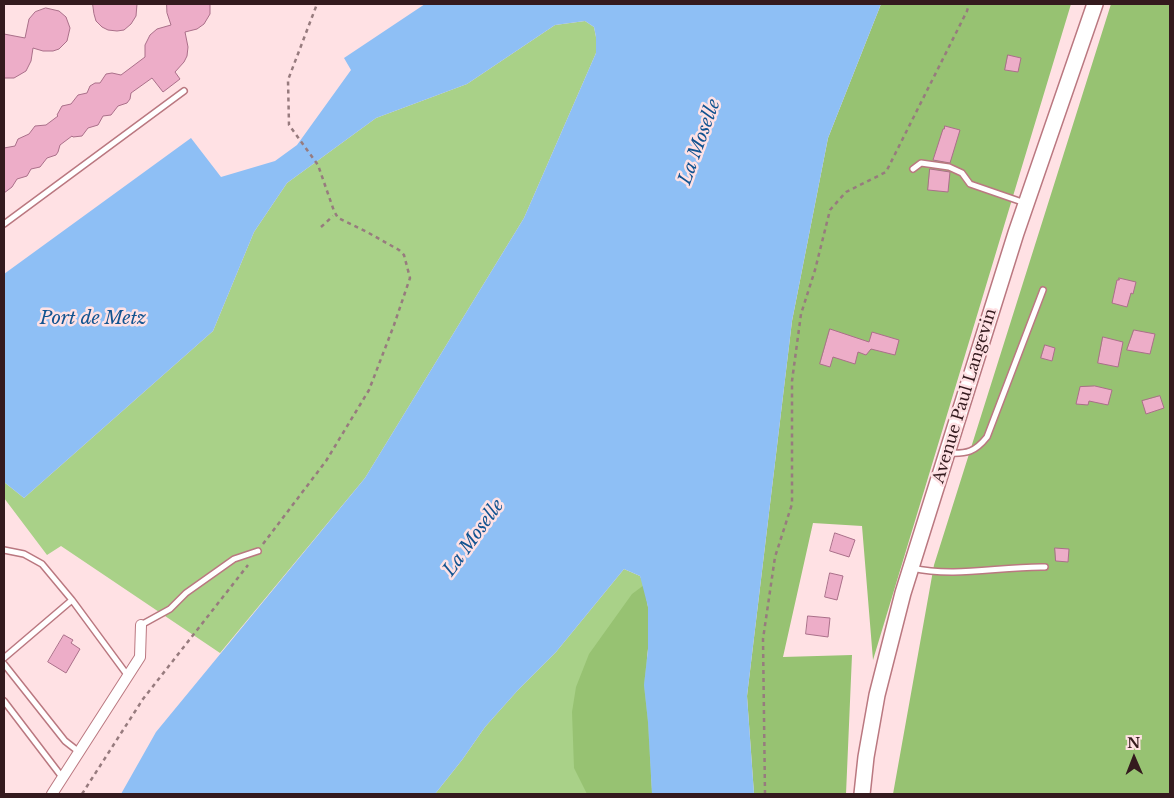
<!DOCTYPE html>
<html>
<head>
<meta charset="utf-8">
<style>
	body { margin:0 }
	#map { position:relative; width:1174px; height:798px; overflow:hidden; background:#ffe1e4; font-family:"Libre Baskerville",serif }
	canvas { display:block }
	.frame { position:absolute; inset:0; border:5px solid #341a1e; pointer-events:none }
	.north { position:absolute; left:1109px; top:733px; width:50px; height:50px; -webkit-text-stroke:4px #ffe1e4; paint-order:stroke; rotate:359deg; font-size:14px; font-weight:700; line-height:20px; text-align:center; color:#341a1e }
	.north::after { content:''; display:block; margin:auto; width:18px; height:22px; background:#341a1e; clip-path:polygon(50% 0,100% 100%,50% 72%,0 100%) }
</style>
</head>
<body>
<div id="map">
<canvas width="1174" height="798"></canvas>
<div class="frame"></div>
<div class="north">N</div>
</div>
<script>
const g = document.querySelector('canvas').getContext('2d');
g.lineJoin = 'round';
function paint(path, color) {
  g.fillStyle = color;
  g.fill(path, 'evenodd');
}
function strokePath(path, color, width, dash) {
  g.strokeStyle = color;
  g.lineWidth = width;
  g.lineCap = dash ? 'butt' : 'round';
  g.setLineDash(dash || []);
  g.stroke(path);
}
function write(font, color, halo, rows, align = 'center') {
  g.font = font + ' "Libre Baskerville",serif';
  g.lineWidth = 5;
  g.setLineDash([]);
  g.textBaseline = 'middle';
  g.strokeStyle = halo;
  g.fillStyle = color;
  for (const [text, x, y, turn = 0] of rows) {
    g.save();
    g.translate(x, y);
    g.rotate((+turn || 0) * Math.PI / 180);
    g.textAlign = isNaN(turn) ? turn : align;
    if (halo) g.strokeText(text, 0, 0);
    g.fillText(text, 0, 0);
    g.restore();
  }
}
const green = new Path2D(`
	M 585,21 L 594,27 L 596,37 L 596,53 L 524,218 L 365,478 L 220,653 L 61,546 L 47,555 L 4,498 L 4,482 L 24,498 L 213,331 L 254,232 L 287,183 L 376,118 L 467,84 L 555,25 Z
	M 624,569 L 640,576 L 644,585 L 652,794 L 435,794 L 462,760 L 485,727 L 518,690 L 556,652 Z`);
const forest = new Path2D(`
	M 881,4 L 1071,4 L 873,660 L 862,526 L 813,523 L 783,657 L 852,655 L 846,794 L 754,794 L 747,696 L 792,321 L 828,138 Z
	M 1111,4 L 1170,4 L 1170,794 L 893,794 L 934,565 Z
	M 644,585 L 648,607 L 648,649 L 644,685 L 648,722 L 652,794 L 587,794 L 574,768 L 572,712 L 576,687 L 589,654 L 632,594 Z`);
const water = new Path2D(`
	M 425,4 L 881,4 L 828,138 L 792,321 L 747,696 L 754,794 L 652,794 L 648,722 L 644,685 L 648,649 L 648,607 L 640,576 L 624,569 L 556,652 L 518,690 L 485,727 L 462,760 L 435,794 L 121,794 L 156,732 L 365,478 L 524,218 L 596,53 L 596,37 L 594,27 L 585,21 L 555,25 L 467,84 L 376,118 L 287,183 L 254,232 L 213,331 L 24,498 L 4,482 L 4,274 L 191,138 L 221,177 L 275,161 L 297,145 L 351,70 L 344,58 Z`);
const building = new Path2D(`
	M 93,4 L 137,4 L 136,16 L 131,24 L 124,30 L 117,31 L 108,30 L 102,27 L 96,21 L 94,14 Z
	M 167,4 L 210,4 L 210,14 L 204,24 L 197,29 L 185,32 L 188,47 L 187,56 L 184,62 L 175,72 L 180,79 L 163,92 L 152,78 L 131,93 L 130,99 L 127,103 L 118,106 L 111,115 L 103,116 L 98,125 L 88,128 L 82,136 L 73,137 L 72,136 L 60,145 L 58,152 L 56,155 L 47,158 L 40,167 L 31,169 L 27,176 L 17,179 L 12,187 L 4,193 L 4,148 L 15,146 L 18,139 L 29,134 L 35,126 L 46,125 L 58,116 L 57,115 L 62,106 L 71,104 L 78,95 L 87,93 L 90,86 L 95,83 L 100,83 L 106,74 L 112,73 L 121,75 L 145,57 L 145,45 L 150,35 L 157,29 L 171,25 L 167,13 Z
	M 46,8 L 59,11 L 66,17 L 70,28 L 67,41 L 59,49 L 53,51 L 43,51 L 33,48 L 31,61 L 26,71 L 14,78 L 4,78 L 4,34 L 25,38 L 29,19 L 35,12 Z
	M 1008,55 L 1021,58 L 1018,72 L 1005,70 Z
	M 945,126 L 960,130 L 950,163 L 933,160 L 943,129 L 944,129 Z
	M 930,169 L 950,172 L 948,192 L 928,190 Z
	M 1119,278 L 1136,282 L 1133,294 L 1131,293 L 1127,307 L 1112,303 L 1117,280 L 1119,280 Z
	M 830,329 L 869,342 L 872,332 L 899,340 L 895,355 L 871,349 L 866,355 L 858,352 L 855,364 L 833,357 L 830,367 L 820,364 Z
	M 1134,330 L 1155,334 L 1150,354 L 1127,350 Z
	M 1103,337 L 1123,342 L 1118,367 L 1098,363 Z
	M 1045,345 L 1055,348 L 1052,361 L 1041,358 Z
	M 1095,386 L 1112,390 L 1108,405 L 1089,401 L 1088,405 L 1076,404 L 1080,387 Z
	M 1160,396 L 1164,408 L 1146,414 L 1142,401 Z
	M 835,533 L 855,540 L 849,557 L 830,551 Z
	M 1055,548 L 1069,549 L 1068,562 L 1056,561 Z
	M 830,573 L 843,576 L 837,600 L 825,597 Z
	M 808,616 L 830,618 L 828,637 L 806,634 Z
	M 64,635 L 73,640 L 71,643 L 80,649 L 66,673 L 48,662 Z`);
const path = new Path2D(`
	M 321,227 L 333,216
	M 263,544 L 326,461 L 369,390 L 394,325 L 410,278 L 404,255 L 399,250 L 367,232 L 338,218 L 334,211 L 318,165 L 289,125 L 288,80 L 317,4
	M 82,794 L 143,699 L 248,565
	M 765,794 L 763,639 L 775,557 L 792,504 L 792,381 L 801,314 L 815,270 L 830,210 L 846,192 L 886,172 L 967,11 L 969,4`);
const lane = new Path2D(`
	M 913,169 L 921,163 L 949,167 L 962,173 L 970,184 L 1025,203
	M 4,224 L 184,91
	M 948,453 C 967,454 975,452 987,437 L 1043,290
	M 4,550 L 24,554 L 42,564 L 72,600
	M 912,568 C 956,578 1000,566 1045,567
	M 141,625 L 170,609 L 186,593 L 234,559 L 258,551
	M 4,658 L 72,600 L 128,676
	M 4,664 L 65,741 L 79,752
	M 4,701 L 62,777`);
const street = new Path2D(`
	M 52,794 L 140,657 L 141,625`);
const secondary = new Path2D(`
	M 862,794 L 866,757 L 877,695 L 903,593 L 1016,233 L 1095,4`);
const streetNames = [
	["Avenue Paul Langevin",965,396,-73]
];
const waterNames = [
	["La Moselle",700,142,-70],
	["Port de Metz",93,319],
	["La Moselle",474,538,-54]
];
paint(green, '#a9d188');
paint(forest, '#97c272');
paint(water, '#8ebff5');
paint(building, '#edadc8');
strokePath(building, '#aa6f89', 1);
strokePath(lane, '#ba7880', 8);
strokePath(street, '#ba7880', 12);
strokePath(secondary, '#ba7880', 18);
strokePath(path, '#977b7e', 2.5, [4, 4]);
strokePath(lane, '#fff', 5);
strokePath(street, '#fff', 10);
strokePath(secondary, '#fff', 15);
write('16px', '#341a1e', '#ffe1e4', streetNames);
write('italic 18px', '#125390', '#ffe1e4', waterNames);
</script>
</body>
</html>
